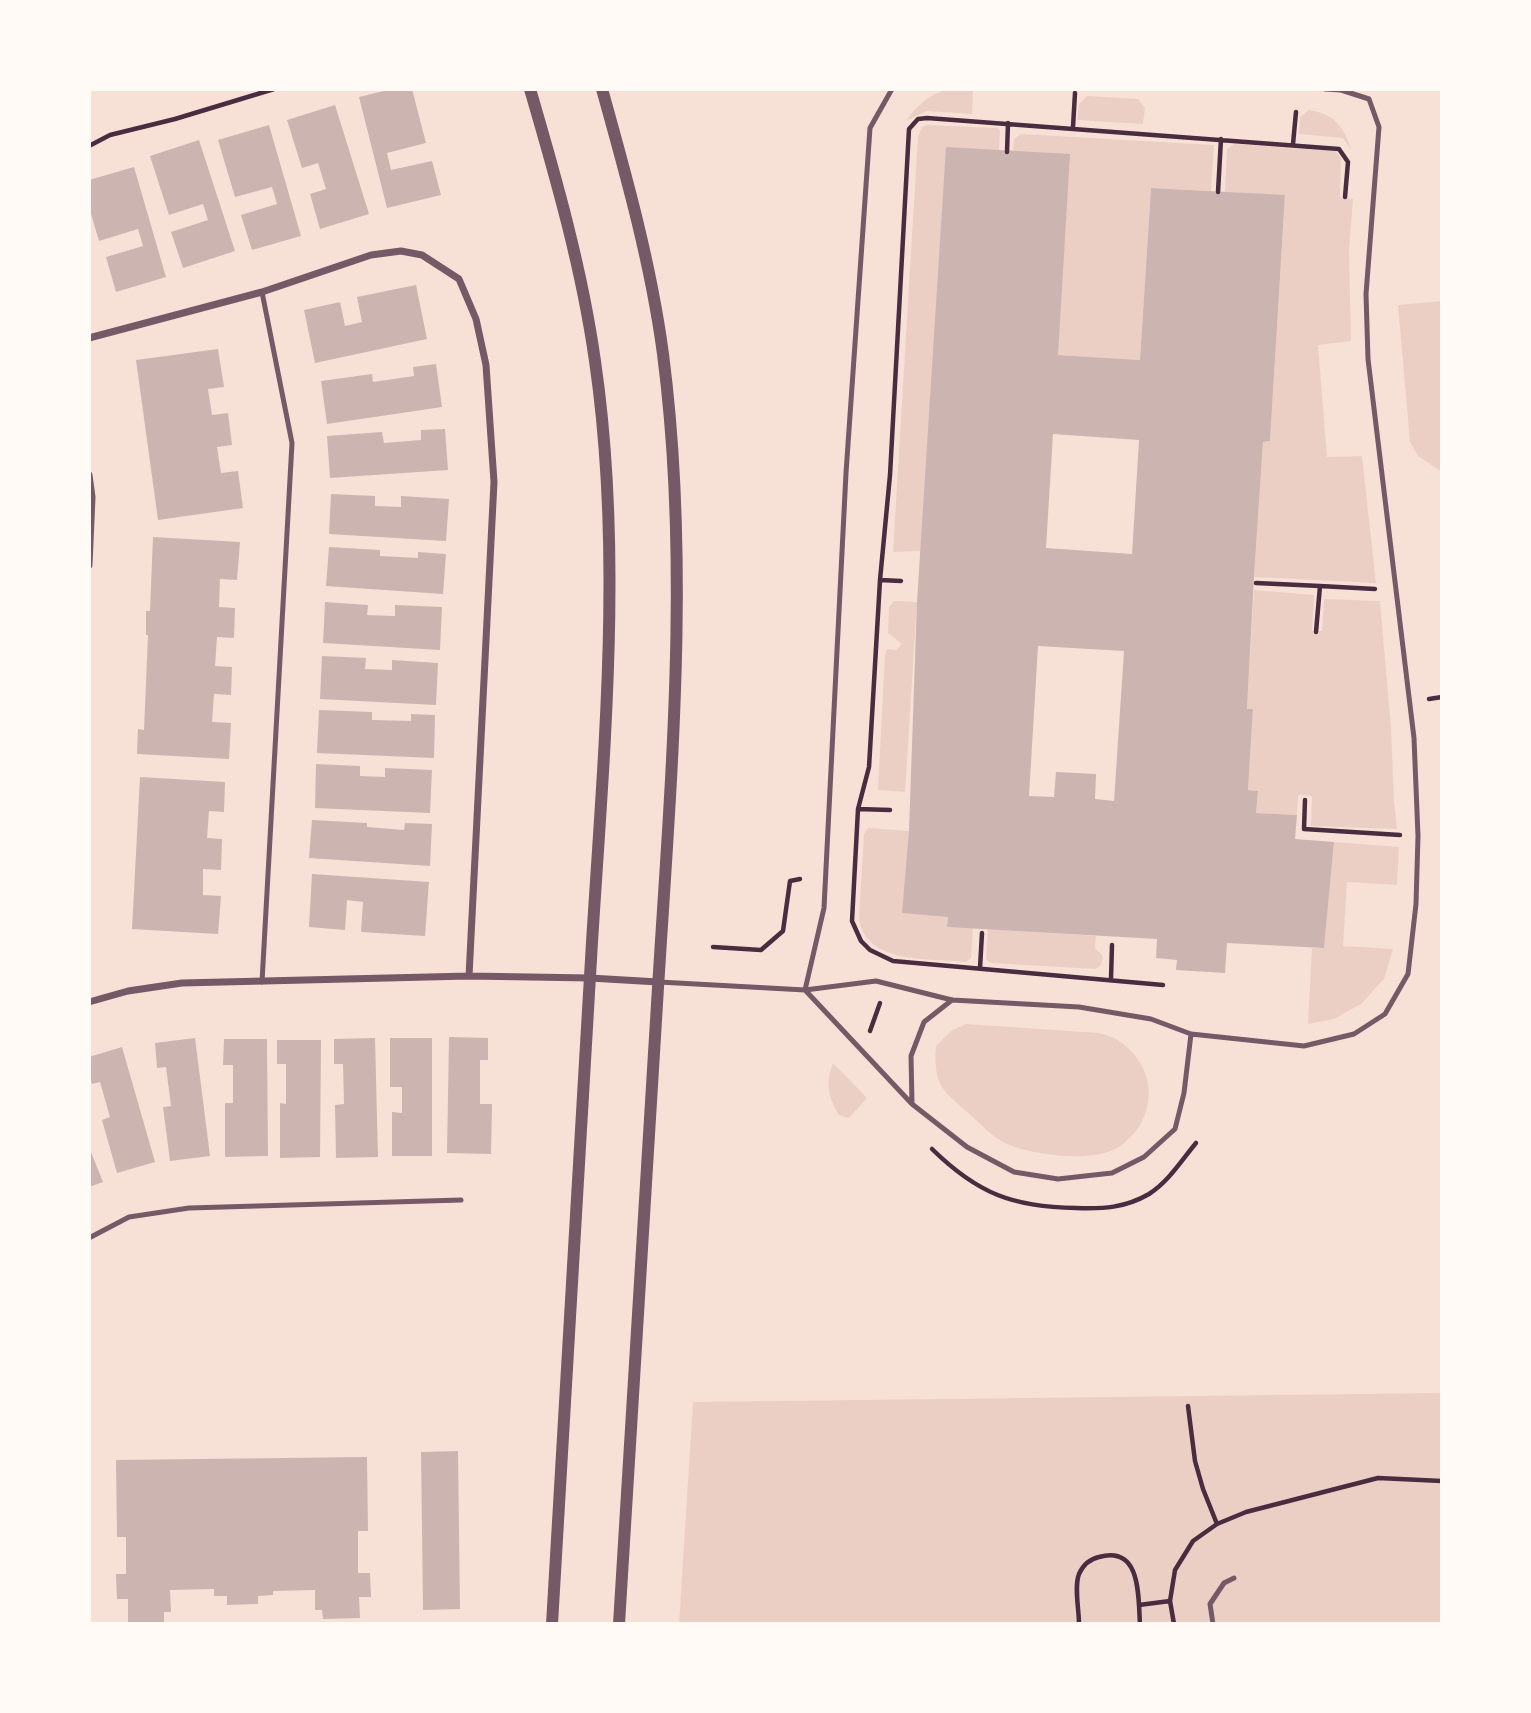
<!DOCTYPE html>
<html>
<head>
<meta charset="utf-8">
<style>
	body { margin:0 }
	#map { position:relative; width:1531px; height:1713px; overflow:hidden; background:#f7e1d7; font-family:Quicksand,sans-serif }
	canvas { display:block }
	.frame { position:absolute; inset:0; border:91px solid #fffaf5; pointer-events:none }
</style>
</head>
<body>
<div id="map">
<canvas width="1531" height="1713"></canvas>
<div class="frame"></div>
</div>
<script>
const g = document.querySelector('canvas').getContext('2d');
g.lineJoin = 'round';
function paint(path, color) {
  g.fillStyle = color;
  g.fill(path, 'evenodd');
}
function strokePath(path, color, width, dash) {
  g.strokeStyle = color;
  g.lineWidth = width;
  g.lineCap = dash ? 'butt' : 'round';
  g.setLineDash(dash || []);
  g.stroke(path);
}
const green = new Path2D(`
	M 948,89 L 973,89 L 972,114 L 926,111 L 906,121 C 917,105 929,95 948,89 Z
	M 1087,96 L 1138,99 L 1145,108 L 1143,124 L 1077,120 L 1079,104 Z
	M 1309,110 C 1335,114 1344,127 1351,150 L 1343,138 L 1299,134 L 1300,117 Z
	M 927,125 L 998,128 L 1000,131 L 999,150 L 922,551 L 893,552 L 918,136 L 922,127 Z
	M 1021,134 L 1214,145 L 1211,191 L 1151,188 L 1140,360 L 1058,355 L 1013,151 L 1014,139 Z
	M 1234,144 L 1335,151 L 1341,158 L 1340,197 L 1353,199 L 1349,251 L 1351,341 L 1318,345 L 1327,457 L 1362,456 L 1376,583 L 1254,577 L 1263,442 L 1270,441 L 1285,196 L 1225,192 L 1227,149 Z
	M 1442,301 L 1442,472 L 1418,456 L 1410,442 L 1398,305 Z
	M 1254,590 L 1314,595 L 1312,631 L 1322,631 L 1324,599 L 1380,601 L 1391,728 L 1394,801 L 1397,829 L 1311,826 L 1312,796 L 1298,795 L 1297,815 L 1256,813 L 1258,791 L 1248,790 L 1253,710 L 1247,709 Z
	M 894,601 L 917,602 L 905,792 L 878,790 L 885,655 L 887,649 L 896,650 L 902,644 L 888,633 L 889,607 Z
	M 868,828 L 909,831 L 948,917 L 947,927 L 973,928 L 971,958 L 966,962 C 931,958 862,965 859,916 L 864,834 Z
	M 1334,842 L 1399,847 L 1397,885 L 1347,882 L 1343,946 L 1393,949 L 1384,979 L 1361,1004 L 1334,1019 L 1308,1024 L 1312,948 L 1324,948 Z
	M 988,929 L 1096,936 L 1095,948 L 1103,956 L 1101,965 L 1096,969 L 991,963 L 986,959 Z
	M 966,1024 L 1099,1033 C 1106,1035 1114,1037 1119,1041 C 1160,1068 1158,1123 1117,1148 C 1091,1163 1033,1155 1007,1144 C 994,1138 983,1127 973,1117 C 944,1091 933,1088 936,1046 L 951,1031 Z
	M 833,1063 L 867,1098 L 849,1118 L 839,1115 C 828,1097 825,1084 833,1063 Z
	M 1442,1393 L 1442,1624 L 679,1624 L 693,1402 Z`);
const building = new Path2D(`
	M 392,89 L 412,89 L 426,143 L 387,153 L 391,170 L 432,161 L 441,195 L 387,208 L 359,97 Z
	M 335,105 L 369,214 L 320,229 L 310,194 L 326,189 L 318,163 L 302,168 L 287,120 Z
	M 269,125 L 301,236 L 252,250 L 241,215 L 277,204 L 272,187 L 235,197 L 218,140 Z
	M 199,140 L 235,251 L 183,268 L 171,232 L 208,220 L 203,204 L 169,215 L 150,156 Z
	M 946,147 L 1070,154 L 1058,355 L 1140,360 L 1151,188 L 1285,195 L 1270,441 L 1263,442 L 1254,577 L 1247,709 L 1253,709 L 1248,790 L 1258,791 L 1256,813 L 1297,815 L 1295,839 L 1334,842 L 1324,948 L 1227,943 L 1225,973 L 1176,970 L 1177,960 L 1156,958 L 1157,939 L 947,927 L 948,917 L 902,913 L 909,831 L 917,602 ZM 1053,434 L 1139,440 L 1132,554 L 1046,548 ZM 1038,646 L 1124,651 L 1114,801 L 1095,799 L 1096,774 L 1056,772 L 1054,797 L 1029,796 Z
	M 134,167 L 166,277 L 116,292 L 106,257 L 143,246 L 138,229 L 99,241 L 89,207 L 89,180 Z
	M 416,285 L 427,339 L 315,363 L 304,310 L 340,302 L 345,326 L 362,322 L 357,297 Z
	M 218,349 L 224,387 L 208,389 L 212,415 L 228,413 L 232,445 L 217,447 L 221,473 L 238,471 L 243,508 L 158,520 L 136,360 Z
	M 436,364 L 442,407 L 327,424 L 321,381 L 372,374 L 373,382 L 414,376 L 413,367 Z
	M 445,429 L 448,470 L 330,478 L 327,436 L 382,432 L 384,443 L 421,440 L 421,430 Z
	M 331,494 L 375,496 L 375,506 L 401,507 L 401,496 L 449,499 L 446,541 L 329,534 Z
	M 153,537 L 240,542 L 237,580 L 220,579 L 219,607 L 235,608 L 234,638 L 217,637 L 215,666 L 232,667 L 231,695 L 214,694 L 212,722 L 231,723 L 229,759 L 137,754 L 138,729 L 144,730 L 148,635 L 146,635 L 146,611 L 150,611 Z
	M 329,547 L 380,550 L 380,556 L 418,558 L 418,552 L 446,554 L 443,594 L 326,586 Z
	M 325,602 L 368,605 L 367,615 L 395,616 L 395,605 L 442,607 L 440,650 L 323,643 Z
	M 322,656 L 366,658 L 365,669 L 392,670 L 392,660 L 438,663 L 436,705 L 320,699 Z
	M 319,710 L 372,712 L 372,720 L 411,721 L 411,714 L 435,715 L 434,758 L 317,753 Z
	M 316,764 L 360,766 L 360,776 L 385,777 L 385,768 L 432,770 L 430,813 L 315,808 Z
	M 140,777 L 225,782 L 224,812 L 209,811 L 207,838 L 222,839 L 221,870 L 203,869 L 203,895 L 221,896 L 218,934 L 132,929 Z
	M 312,820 L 367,823 L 367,827 L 404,830 L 405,823 L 432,824 L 430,866 L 309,858 Z
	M 312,874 L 429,882 L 425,936 L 361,932 L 363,902 L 347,900 L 345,930 L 309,927 Z
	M 449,1037 L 488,1038 L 488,1060 L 480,1060 L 480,1104 L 492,1104 L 491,1154 L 447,1153 Z
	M 195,1038 L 210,1156 L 170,1161 L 163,1107 L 171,1106 L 166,1067 L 157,1068 L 155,1043 Z
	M 375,1038 L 378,1157 L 336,1158 L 335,1105 L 344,1104 L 343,1064 L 334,1064 L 334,1039 Z
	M 390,1038 L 432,1038 L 432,1156 L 392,1156 L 392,1112 L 402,1113 L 402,1087 L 390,1087 Z
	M 224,1039 L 267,1039 L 268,1156 L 225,1157 L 225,1103 L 233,1103 L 233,1065 L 223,1065 Z
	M 277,1040 L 321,1040 L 320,1157 L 280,1158 L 280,1103 L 286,1104 L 286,1064 L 277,1064 Z
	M 122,1047 L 155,1162 L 117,1173 L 102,1120 L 110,1117 L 100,1082 L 92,1084 L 89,1075 L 89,1057 Z
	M 89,1147 L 103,1182 L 89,1187 Z
	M 458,1451 L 460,1609 L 423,1610 L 421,1452 Z
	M 367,1457 L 368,1531 L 358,1531 L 358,1573 L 370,1573 L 371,1597 L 359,1597 L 360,1618 L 323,1619 L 322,1610 L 315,1610 L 315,1590 L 273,1591 L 273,1595 L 258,1596 L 258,1604 L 227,1605 L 227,1596 L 214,1596 L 214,1589 L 170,1590 L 171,1612 L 164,1612 L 164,1622 L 128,1622 L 128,1599 L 117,1599 L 116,1574 L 126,1574 L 126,1537 L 117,1537 L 116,1460 Z`);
const path = new Path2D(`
	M 1073,127 L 1075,93
	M 1293,144 L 1296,112
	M 89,146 L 110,135 L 175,119 L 274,89
	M 1007,152 L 1008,123
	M 1218,192 L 1221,139
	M 880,580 L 901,581
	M 1256,583 L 1320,586 L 1316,632
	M 1320,586 L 1375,589
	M 1429,699 L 1442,697
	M 1305,800 L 1304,829 L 1400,835
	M 858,809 L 890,810
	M 713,947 L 761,950 L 783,931 L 790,881 L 800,879
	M 980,968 L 982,933
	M 1111,979 L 1112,945
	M 1163,985 L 893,961 L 870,950 L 861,941 L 852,921 L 858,809 L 869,767 L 880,580 L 890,475 L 909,129 L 918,119 L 927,118 L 1339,149 L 1348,162 L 1345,197
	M 870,1031 L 880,1003
	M 932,1149 C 978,1194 1013,1207 1076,1208 C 1103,1209 1125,1208 1149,1194 C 1169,1181 1181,1161 1196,1143
	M 1188,1406 L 1195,1461 L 1203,1489 L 1217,1524
	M 1139,1605 L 1170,1601
	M 1079,1624 C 1079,1609 1074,1587 1079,1574 C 1083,1565 1090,1559 1099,1557 C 1142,1545 1138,1598 1140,1624
	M 1174,1624 L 1170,1601 L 1175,1570 L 1193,1541 L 1217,1524 L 1246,1512 L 1378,1478 L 1442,1481`);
const service = new Path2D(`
	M 262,292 L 292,443 L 262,982
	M 876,981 L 952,1000 L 1079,1007 L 1151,1019 L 1191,1034 L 1184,1093 L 1175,1129 L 1144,1157 L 1112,1173 L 1058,1179 L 1014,1172 L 967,1147 L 912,1104 L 805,990 Z
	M 659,982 L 805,990 L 824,908 L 846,473 L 870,128 L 892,89
	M 1191,1034 L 1304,1046 L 1354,1034 L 1385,1014 L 1408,974 L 1416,904 L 1418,836 L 1414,738 L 1368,359 L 1366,294 L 1379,127 L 1369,99 L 1341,90 L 1325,89
	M 912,1103 L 911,1056 L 924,1022 L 952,1000
	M 89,1238 L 129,1217 L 189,1208 L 461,1200
	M 1213,1624 L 1210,1604 L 1224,1583 L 1234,1578`);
const minor = new Path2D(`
	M 89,338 L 262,292 L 371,255 L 401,251 L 422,255 L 459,279 L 476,319 L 486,365 L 494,482 L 469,976
	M 89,475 L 92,497 L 89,565
	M 89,1002 L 128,991 L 182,983 L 469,976 L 590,978 L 658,982`);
const tertiary = new Path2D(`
	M 530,89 C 556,178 582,269 595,361 C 623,553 604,750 592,942 C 578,1169 564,1396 552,1624
	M 602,89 C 626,175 651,264 663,354 C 691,570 670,788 657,1004 C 644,1211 632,1417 619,1624`);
paint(green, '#ebcfc5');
paint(building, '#ccb4b1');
strokePath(path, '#4a2c40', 4.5);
strokePath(service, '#755966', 5);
strokePath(minor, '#755966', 7);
strokePath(tertiary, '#755966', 12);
</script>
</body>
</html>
